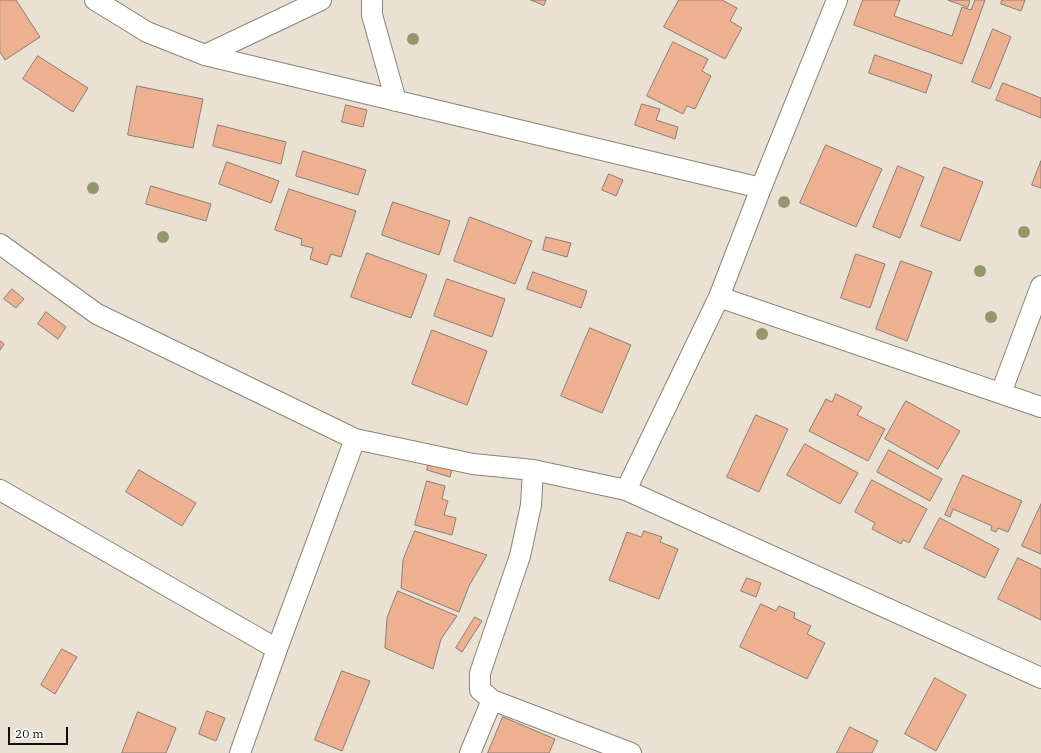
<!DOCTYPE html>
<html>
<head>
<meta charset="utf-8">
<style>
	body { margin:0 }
	#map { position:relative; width:1041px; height:753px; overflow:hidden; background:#e9e1d1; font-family:"IBM Plex Serif",serif }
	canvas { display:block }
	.scale { position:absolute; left:8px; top:727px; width:60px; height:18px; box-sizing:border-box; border:2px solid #13100b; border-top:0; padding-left:5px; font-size:12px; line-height:14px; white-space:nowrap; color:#13100b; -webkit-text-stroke:3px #fff; paint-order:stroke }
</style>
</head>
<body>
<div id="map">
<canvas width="1041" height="753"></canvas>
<div class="scale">20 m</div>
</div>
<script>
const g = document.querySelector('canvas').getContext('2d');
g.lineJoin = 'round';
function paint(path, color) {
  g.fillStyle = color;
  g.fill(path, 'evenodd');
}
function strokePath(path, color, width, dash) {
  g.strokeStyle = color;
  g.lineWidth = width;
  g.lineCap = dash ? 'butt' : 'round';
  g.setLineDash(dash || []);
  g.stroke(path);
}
const building = new Path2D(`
	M 0,0 L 16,0 L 40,37 L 5,60 L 0,52 Z
	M 531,0 L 546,0 L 544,5 Z
	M 679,0 L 722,0 L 737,8 L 730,21 L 742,28 L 725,59 L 664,27 Z
	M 863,0 L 900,0 L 894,16 L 952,36 L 962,7 L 971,10 L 975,0 L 985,0 L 962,64 L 854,25 Z
	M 948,0 L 970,0 L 968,7 Z
	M 1002,0 L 1025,0 L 1021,11 L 1001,4 Z
	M 993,29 L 1011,37 L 990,89 L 972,82 Z
	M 673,42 L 708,59 L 702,71 L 711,76 L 695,109 L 687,106 L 683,114 L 647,96 Z
	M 875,55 L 932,75 L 926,93 L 869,73 Z
	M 38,56 L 88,88 L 73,112 L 23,79 Z
	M 1003,83 L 1041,98 L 1041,118 L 996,100 Z
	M 137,86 L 203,99 L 193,148 L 128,135 Z
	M 642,104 L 660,109 L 656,120 L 678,127 L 675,139 L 635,125 Z
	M 346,105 L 367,110 L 363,127 L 342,122 Z
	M 218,125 L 286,142 L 281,164 L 213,146 Z
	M 826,145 L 882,169 L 856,227 L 800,203 Z
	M 303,151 L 366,170 L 358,195 L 296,176 Z
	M 1041,161 L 1041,188 L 1032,185 Z
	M 227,162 L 279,181 L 271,203 L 219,184 Z
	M 898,166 L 924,177 L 900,238 L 873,227 Z
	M 944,167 L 983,182 L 960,241 L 921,226 Z
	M 609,174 L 623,180 L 616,196 L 602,190 Z
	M 151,186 L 211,204 L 206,221 L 146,204 Z
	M 289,189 L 356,211 L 341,257 L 331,254 L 327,265 L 310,259 L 313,248 L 301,245 L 302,239 L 275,230 Z
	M 393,202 L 450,221 L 439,255 L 382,235 Z
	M 470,217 L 532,241 L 515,284 L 454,261 Z
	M 546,237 L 571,243 L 567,257 L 543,250 Z
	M 367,253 L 427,275 L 411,318 L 351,297 Z
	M 856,254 L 885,264 L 870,308 L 841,298 Z
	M 901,261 L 932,272 L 907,341 L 876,329 Z
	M 533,272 L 587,291 L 581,308 L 527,289 Z
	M 447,279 L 505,299 L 492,337 L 434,316 Z
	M 12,289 L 24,299 L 16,308 L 4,299 Z
	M 46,312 L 66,327 L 58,339 L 38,324 Z
	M 590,328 L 631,345 L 602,413 L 561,396 Z
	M 432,330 L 487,351 L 467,405 L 412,384 Z
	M 0,341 L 4,344 L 0,350 Z
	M 836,394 L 862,407 L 857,415 L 885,429 L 868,461 L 809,431 L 826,399 L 832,402 Z
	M 906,401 L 960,431 L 938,469 L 885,439 Z
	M 756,415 L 788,429 L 759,492 L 727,477 Z
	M 805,444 L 858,473 L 840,504 L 787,475 Z
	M 889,450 L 942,479 L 930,501 L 877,472 Z
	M 431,458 L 453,465 L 450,477 L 427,470 Z
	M 139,470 L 196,503 L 182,526 L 126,492 Z
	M 963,475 L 1022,501 L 1008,532 L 998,528 L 996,532 L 991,530 L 992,526 L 953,509 L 950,517 L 945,515 Z
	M 872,480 L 927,509 L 909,543 L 903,540 L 901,544 L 872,529 L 875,523 L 855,512 Z
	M 427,481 L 445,486 L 442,499 L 448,501 L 444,515 L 456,518 L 452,535 L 415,525 Z
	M 1041,504 L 1041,554 L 1022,546 Z
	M 940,518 L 999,549 L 985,578 L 924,548 Z
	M 415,531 L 487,555 L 469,586 L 459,612 L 401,588 L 403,560 Z
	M 644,531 L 662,537 L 660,542 L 678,549 L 659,599 L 609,580 L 627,532 L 641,537 Z
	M 1018,558 L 1041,569 L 1041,620 L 998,599 Z
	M 747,578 L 761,583 L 756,597 L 741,591 Z
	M 398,591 L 457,616 L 441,639 L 433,669 L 385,648 L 387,618 Z
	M 761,604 L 776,611 L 779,606 L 795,613 L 794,618 L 811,626 L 807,634 L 825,643 L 807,679 L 740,647 Z
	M 475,617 L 482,621 L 462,652 L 456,648 Z
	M 62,649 L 77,657 L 55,694 L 41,685 Z
	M 342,671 L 370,681 L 342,751 L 315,740 Z
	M 935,678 L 966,695 L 936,751 L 905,734 Z
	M 207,711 L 225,718 L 216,741 L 199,734 Z
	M 138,712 L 176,728 L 166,753 L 122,753 Z
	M 503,717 L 555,739 L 549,753 L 488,753 Z
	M 850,727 L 878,741 L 872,753 L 837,753 Z`);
const minor = new Path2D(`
	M 95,0 L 147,32 L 205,55 L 761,188
	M 372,0 L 372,15 L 396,101
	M 205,55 L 321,0
	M 0,244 L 97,314 L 355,439 L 473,464 L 533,470 L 626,490 L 1041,678
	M 719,297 L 1041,407
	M 1001,393 L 1041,286
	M 533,470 L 531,505 L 520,556 L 480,673 L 480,690 L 492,700 L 631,753
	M 0,490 L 277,649
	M 626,490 L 719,297 L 761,188 L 837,0
	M 240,753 L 277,649 L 355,439
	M 470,753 L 492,700`);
const trees = [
	[413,39],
	[93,188],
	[784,202],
	[1024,232],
	[163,237],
	[980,271],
	[991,317],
	[762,334]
];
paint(building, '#edb091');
strokePath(building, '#8c7c74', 1);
strokePath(minor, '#8c8476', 22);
strokePath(minor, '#fff', 20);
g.fillStyle = '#93976b';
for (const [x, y] of trees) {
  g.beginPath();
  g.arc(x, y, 6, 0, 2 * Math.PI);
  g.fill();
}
</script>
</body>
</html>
